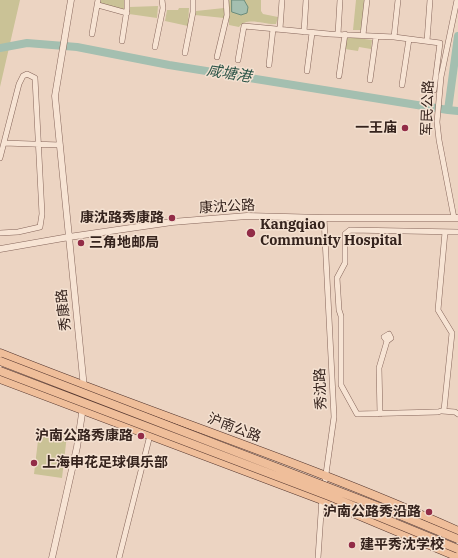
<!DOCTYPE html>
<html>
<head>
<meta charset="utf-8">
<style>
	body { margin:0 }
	canvas { display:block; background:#ecd4c2 }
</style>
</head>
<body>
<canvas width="458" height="558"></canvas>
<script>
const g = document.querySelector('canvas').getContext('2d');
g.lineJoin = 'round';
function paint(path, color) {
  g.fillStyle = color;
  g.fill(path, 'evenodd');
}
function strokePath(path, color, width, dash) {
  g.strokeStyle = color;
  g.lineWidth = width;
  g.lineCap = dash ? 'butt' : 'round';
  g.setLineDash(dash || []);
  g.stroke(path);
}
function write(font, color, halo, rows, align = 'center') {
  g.font = font + ' "IBM Plex Serif","Noto Sans SC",serif';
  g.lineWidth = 3;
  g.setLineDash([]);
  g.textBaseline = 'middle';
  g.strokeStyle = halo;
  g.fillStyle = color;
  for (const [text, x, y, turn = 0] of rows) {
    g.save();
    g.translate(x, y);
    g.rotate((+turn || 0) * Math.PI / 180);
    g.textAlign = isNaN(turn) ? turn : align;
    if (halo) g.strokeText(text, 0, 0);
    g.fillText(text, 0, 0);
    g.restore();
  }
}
const green = new Path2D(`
	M 0,0 L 20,0 L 0,87 Z
	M 100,0 L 124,0 L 124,10 L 100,3 Z
	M 229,0 L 261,0 L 261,11 L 263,14 L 278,17 L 276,24 C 265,25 247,16 239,27 L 229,25 Z
	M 356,0 L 364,0 L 362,30 L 353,30 Z
	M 158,6 L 157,18 L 129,14 L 129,7 Z
	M 179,8 L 189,8 L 188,26 L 165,21 L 167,10 L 178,10 Z
	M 224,8 L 224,18 L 195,15 L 196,11 Z
	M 349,37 L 372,40 L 371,49 L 359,47 L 358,51 L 345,49 L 347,38 Z
	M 39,432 L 67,435 L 62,478 L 34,474 Z`);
const water = new Path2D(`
	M 232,0 L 244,0 L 248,7 L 247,13 L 241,15 L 232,12 Z`);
const river = new Path2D(`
	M 0,48 L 27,43 L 77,47 L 169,65 L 448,110 L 458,111
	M 448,110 L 458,36`);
const minor = new Path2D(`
	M 98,5 L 127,13
	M 280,29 L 282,0
	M 304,32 L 306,0
	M 92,34 L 98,0
	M 338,34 L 340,0
	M 363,35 L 367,0
	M 394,37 L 398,0
	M 122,41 L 127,9 L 127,0
	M 427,41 L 430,0
	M 155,47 L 163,8 L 162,0
	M 185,53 L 193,12 L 193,0
	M 217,57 L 227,15 L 226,0
	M 238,60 L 244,26 L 329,34 L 394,37 L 440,43 L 434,90
	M 269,65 L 273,29
	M 307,71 L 312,33
	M 339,76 L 345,34
	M 370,80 L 376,37
	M 402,85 L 409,39
	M 4,143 L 60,145
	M 0,158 L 19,84 L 23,76 L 27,74 L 35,78 L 42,214 L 40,227 L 18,232 L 0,233
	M 454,218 L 439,140 L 437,122 L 441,77 L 457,0
	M 445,232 L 438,310 L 452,333 L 444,410 L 438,412 L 357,414 L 341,385 L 341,316 L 339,310 L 337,278 L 345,263 L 345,234 L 350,230 L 458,232
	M 442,411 L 455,412 L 458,414
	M 380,414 L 379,368 L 387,341 L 391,338 L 389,334 L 384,337 L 387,341
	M 324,488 L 334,417 L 324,218
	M 119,558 L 150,435
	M 318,558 L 322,498`);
const tertiary = new Path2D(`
	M 71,0 L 55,96 L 84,388
	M 0,249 L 69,237 L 172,222 L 247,216 L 324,218 L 458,218
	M 52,558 L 77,447 L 83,407`);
const primary = new Path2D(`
	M 0,353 C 152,414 309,464 458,531
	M 0,379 L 322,500 L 458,557`);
const primaryBridge = new Path2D(`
	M 0,361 L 400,515 L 458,539
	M 0,371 L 329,496 L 458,549`);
const markers = [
	[405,128,4,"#922c47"],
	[172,218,4,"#922c47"],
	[251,233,5,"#922c47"],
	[81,243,4,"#922c47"],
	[141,436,4,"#922c47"],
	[34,463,4,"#922c47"],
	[429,512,4,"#922c47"],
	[352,545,4,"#922c47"]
];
const streetNames = [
	["军民公路",428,108,-88],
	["康沈公路",227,207,-3],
	["秀康路",64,310,-96],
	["秀沈路",321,389,-92],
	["沪南公路",234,428,21]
];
const poiNames = [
	["一王庙",397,128],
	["康沈路秀康路",164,218],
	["Kangqiao",260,225,"left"],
	["Community Hospital",260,241,"left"],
	["三角地邮局",89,243,"left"],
	["沪南公路秀康路",133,436],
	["上海申花足球俱乐部",42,463,"left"],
	["沪南公路秀沿路",421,512],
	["建平秀沈学校",360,545,"left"]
];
const waterNames = [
	["咸塘港",229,74,9]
];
paint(green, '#cac296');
paint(water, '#a4bfb0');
strokePath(water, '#6b8c7b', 1);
strokePath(river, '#a4bfb0', 8);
strokePath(minor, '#85655a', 6);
strokePath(tertiary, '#85655a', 7);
strokePath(primary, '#53352e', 9);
strokePath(minor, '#f7e4d4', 5);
strokePath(tertiary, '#f7e4d4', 6);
strokePath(primary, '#efbe9a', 8);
strokePath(primaryBridge, '#53352e', 9, []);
strokePath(primaryBridge, '#efbe9a', 8);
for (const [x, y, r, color] of markers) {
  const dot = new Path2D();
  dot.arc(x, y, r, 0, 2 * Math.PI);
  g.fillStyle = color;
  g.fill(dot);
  strokePath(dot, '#f4e1d1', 1.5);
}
write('14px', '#35231d', '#f4e1d1', streetNames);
write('bold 14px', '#35231d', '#f4e1d1', poiNames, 'right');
write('italic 15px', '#2d5548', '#f4e1d1', waterNames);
</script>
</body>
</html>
